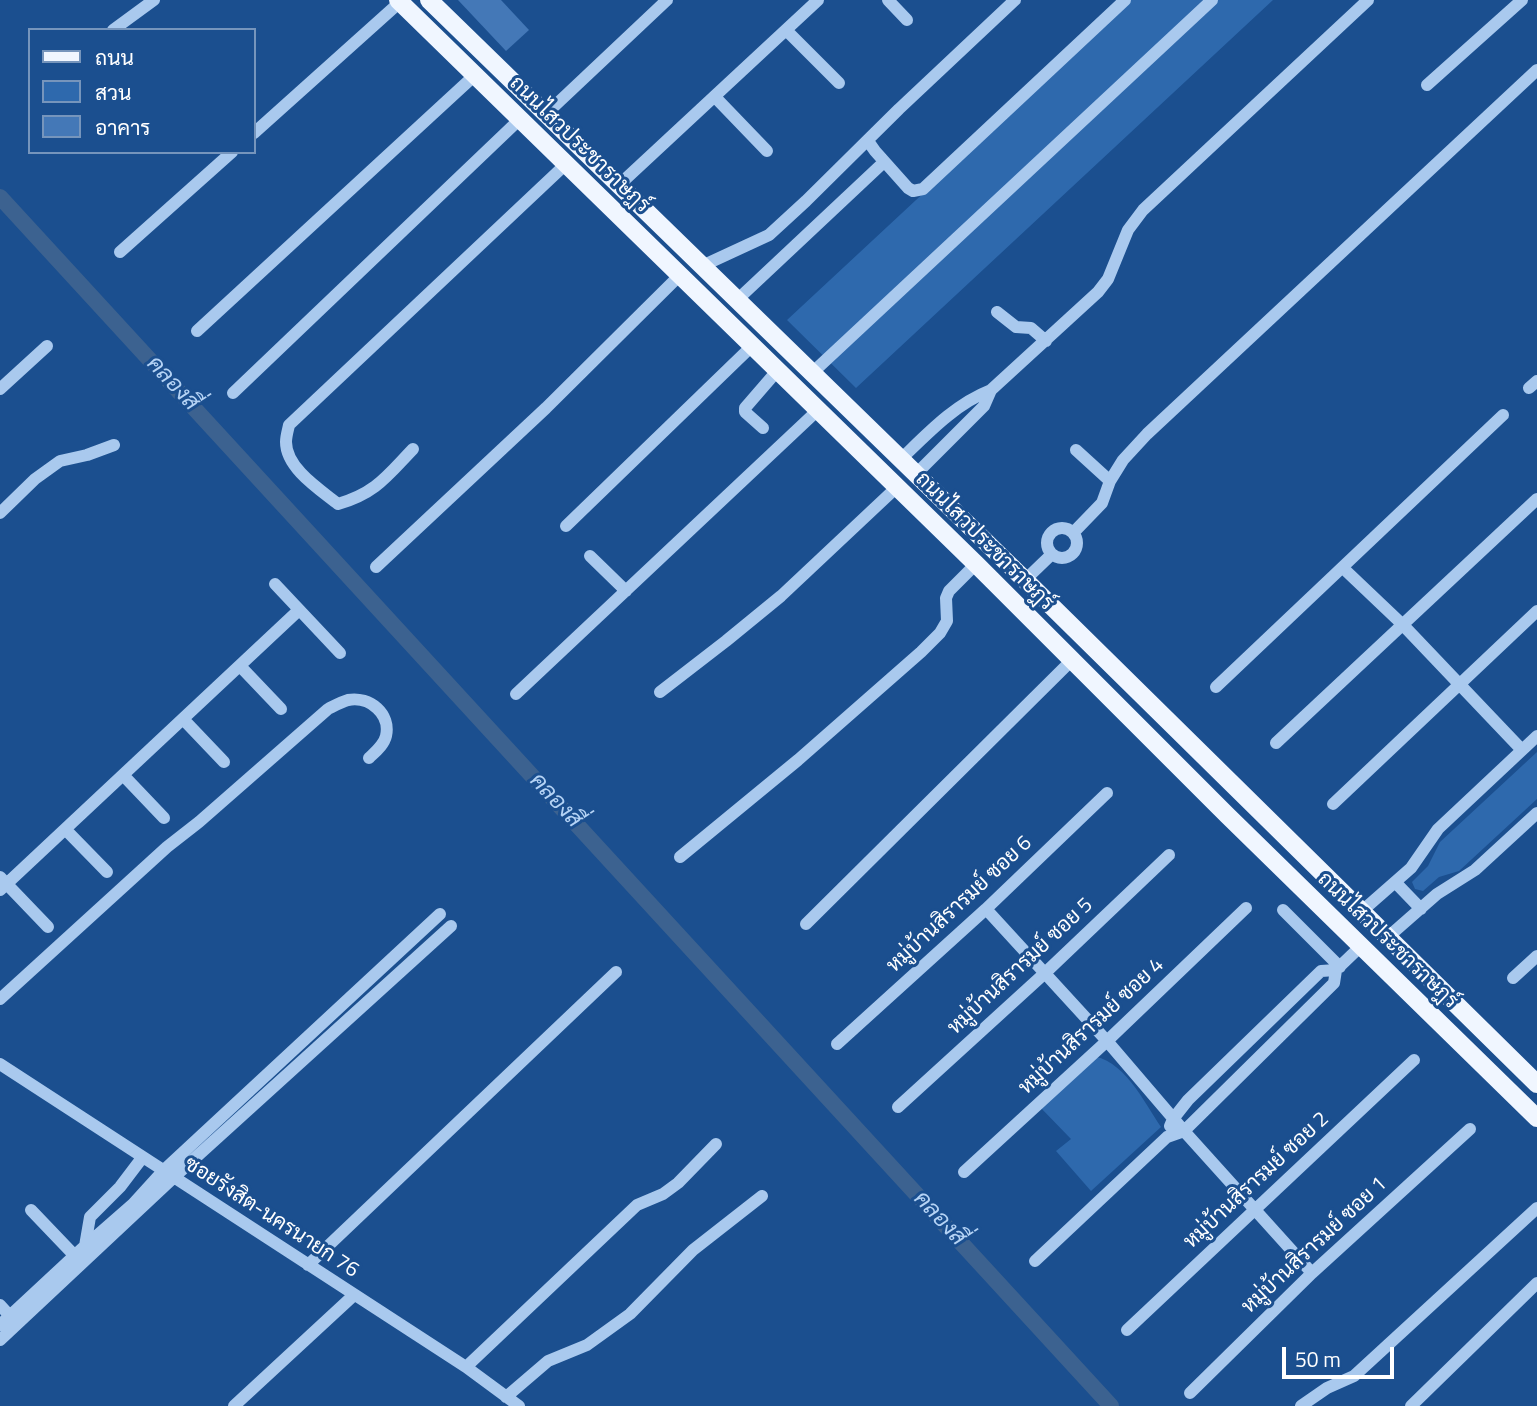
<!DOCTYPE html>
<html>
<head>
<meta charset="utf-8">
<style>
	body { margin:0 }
	#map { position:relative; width:1537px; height:1406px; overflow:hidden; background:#1b4f8f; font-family:"Titillium Web",Sarabun,sans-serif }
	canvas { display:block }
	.legend { position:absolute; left:28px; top:28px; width:228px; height:126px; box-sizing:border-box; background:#1b4f8f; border:2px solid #7695bc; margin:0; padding:9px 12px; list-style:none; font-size:21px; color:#fff }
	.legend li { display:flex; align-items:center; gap:14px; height:35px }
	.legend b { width:35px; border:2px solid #7695bc }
	.scale { position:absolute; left:1282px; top:1347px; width:112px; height:32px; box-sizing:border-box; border:4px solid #fff; border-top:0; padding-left:9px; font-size:21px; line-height:24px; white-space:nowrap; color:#fff; -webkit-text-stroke:5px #1b4f8f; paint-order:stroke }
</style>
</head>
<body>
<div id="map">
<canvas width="1537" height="1406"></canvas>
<ul class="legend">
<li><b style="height:9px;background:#f0f6ff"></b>ถนน</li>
<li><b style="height:19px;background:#2e69ad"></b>สวน</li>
<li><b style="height:19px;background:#4478b7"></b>อาคาร</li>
</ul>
<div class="scale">50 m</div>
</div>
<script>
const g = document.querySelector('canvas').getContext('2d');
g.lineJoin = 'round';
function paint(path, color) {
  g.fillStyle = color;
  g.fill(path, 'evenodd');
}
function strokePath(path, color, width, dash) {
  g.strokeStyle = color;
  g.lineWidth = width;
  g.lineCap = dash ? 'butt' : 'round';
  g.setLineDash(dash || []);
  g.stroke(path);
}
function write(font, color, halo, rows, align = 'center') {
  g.font = font + ' "Titillium Web",Sarabun,sans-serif';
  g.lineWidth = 6;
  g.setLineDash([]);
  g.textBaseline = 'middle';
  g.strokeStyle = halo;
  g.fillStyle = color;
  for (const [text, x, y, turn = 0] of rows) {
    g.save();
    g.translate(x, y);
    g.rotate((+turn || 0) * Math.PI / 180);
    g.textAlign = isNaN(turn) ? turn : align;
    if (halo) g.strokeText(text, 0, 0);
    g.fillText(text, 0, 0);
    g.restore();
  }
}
const green = new Path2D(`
	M 1131,0 L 1273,0 L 856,388 L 787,320 Z
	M 1537,752 L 1537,799 L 1459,871 L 1439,877 L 1423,891 L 1415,889 L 1412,882 L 1428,866 L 1440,842 Z
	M 1089,1056 C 1123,1057 1144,1102 1161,1127 L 1091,1191 L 1056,1151 L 1071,1139 L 1039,1106 Z`);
const canal = new Path2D(`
	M 0,197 L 1111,1406`);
const building = new Path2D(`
	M 458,0 L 501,0 L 529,30 L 506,51 Z`);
const minor = new Path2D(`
	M 888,0 L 907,20
	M 113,30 L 154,0
	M 786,30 L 839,83
	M 1427,85 L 1522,0
	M 715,97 L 767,151
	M 546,114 L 667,0
	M 254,133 L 400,2
	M 868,141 L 875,151 L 908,188 L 913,191 L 923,189 L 1125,0
	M 619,185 L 818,0
	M 120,252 L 232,152
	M 702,266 L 769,235 L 806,201 L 899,109 L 1015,0
	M 737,300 L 884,162
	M 997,312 L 1016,327 L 1031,328 L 1046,341
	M 197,331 L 475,75
	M 812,373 L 1212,0
	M 1529,388 L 1537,381
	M 0,389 L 47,346
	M 233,393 L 520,119
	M 763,428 L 745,412 L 745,408 L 777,371
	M 413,449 C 387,476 376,493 338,504 C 319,489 286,468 286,442 C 286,436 288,430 289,425 L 566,164
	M 1076,450 L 1110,481
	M 901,459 C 928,433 955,404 991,390 L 1098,292 L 1108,279 L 1128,230 L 1143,210 L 1368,0
	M 916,474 L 984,406 L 991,390
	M 0,513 L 35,479 L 60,461 L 87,455 L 114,445
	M 566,526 L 752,346
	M1047 543a15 15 0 1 1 30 0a15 15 0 1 1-30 0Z
	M 1073,533 L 1102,503 L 1110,481 L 1123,460 L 1147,434 L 1537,70
	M 590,556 L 626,591
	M 376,567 L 546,408 L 680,275
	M 1343,568 L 1403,625 L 1522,750
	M 1025,580 L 1052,554
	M 275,584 L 340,653
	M 240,666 L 281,709
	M 1216,687 L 1503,415
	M 660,692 L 726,641 L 781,596 L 897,487
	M 516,694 L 818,410
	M 183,719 L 224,762
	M 1276,743 L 1537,499
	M 123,775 L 164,818
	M 1333,804 L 1537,611
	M 65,829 L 107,872
	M 680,857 L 798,760 L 921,652 L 940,633 L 947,621 L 946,598 L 949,591 L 976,564
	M 0,877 L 48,927
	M 1395,882 L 1421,909
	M 0,890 L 299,610
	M 986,909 L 1107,1041 L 1184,1131 L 1312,1273
	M 1283,910 L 1340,967
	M 1362,911 L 1411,868 L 1438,829 L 1537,736
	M 806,924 L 1071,661
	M 1388,937 L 1437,894 L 1475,870 L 1537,813
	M 1513,978 L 1537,956
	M 0,999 L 167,847 L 199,822 L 328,709 C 334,706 341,702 348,700 C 370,696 391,714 386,736 C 384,745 375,752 369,758
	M 837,1044 L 986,909 L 1107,793
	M 0,1064 L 466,1367 L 519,1406
	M 898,1107 L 1045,973 L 1169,855
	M 1170,1126 L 1173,1119 L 1188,1100 L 1321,971 L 1336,970
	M 142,1158 L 120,1187 L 90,1217 L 85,1246 L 133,1204 L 163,1171 L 440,914
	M 964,1172 L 1107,1041 L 1246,908
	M 31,1210 L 75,1256
	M 1035,1261 L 1167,1137 L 1184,1131 L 1334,983 L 1336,970 L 1360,947
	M 308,1265 L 616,972
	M 0,1305 L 10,1316
	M 0,1325 L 85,1246
	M 1127,1330 L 1414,1060
	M 0,1340 L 173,1178 L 451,926
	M 466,1367 L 637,1205 L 663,1194 L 678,1183 L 716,1144
	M 1190,1393 L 1312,1273 L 1470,1129
	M 506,1397 L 548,1361 L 587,1345 L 630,1314 L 693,1250 L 762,1196
	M 234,1406 L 354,1295
	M 1301,1406 L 1327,1388 L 1354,1376 L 1537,1208
	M 1411,1406 L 1537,1283`);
const major = new Path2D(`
	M 398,0 L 976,564 L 1227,815 L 1537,1118
	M 429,0 L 1025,580 L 1537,1084`);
const streetNames = [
	["ถนนไสวประชาราษฎร์",579,145,44],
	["ถนนไสวประชาราษฎร์",984,542,45],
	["หมู่บ้านสิรารมย์ ซอย 6",960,905,-43],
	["ถนนไสวประชาราษฎร์",1387,941,44],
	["หมู่บ้านสิรารมย์ ซอย 5",1021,967,-43],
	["หมู่บ้านสิรารมย์ ซอย 4",1092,1027,-43],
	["หมู่บ้านสิรารมย์ ซอย 2",1257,1181,-43],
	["ซอยรังสิต-นครนายก 76",271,1218,33],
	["หมู่บ้านสิรารมย์ ซอย 1",1315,1246,-43]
];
const waterNames = [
	["คลองสี่",172,384,47],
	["คลองสี่",555,801,47],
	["คลองสี่",939,1219,47]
];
paint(green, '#2e69ad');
strokePath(canal, '#3c6290', 16);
paint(building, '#4478b7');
strokePath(minor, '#a9c9ee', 12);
strokePath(major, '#f0f6ff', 18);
write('21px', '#fff', '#1b4f8f', streetNames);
write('italic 23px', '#b5d3f5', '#1b4f8f', waterNames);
</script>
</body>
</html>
